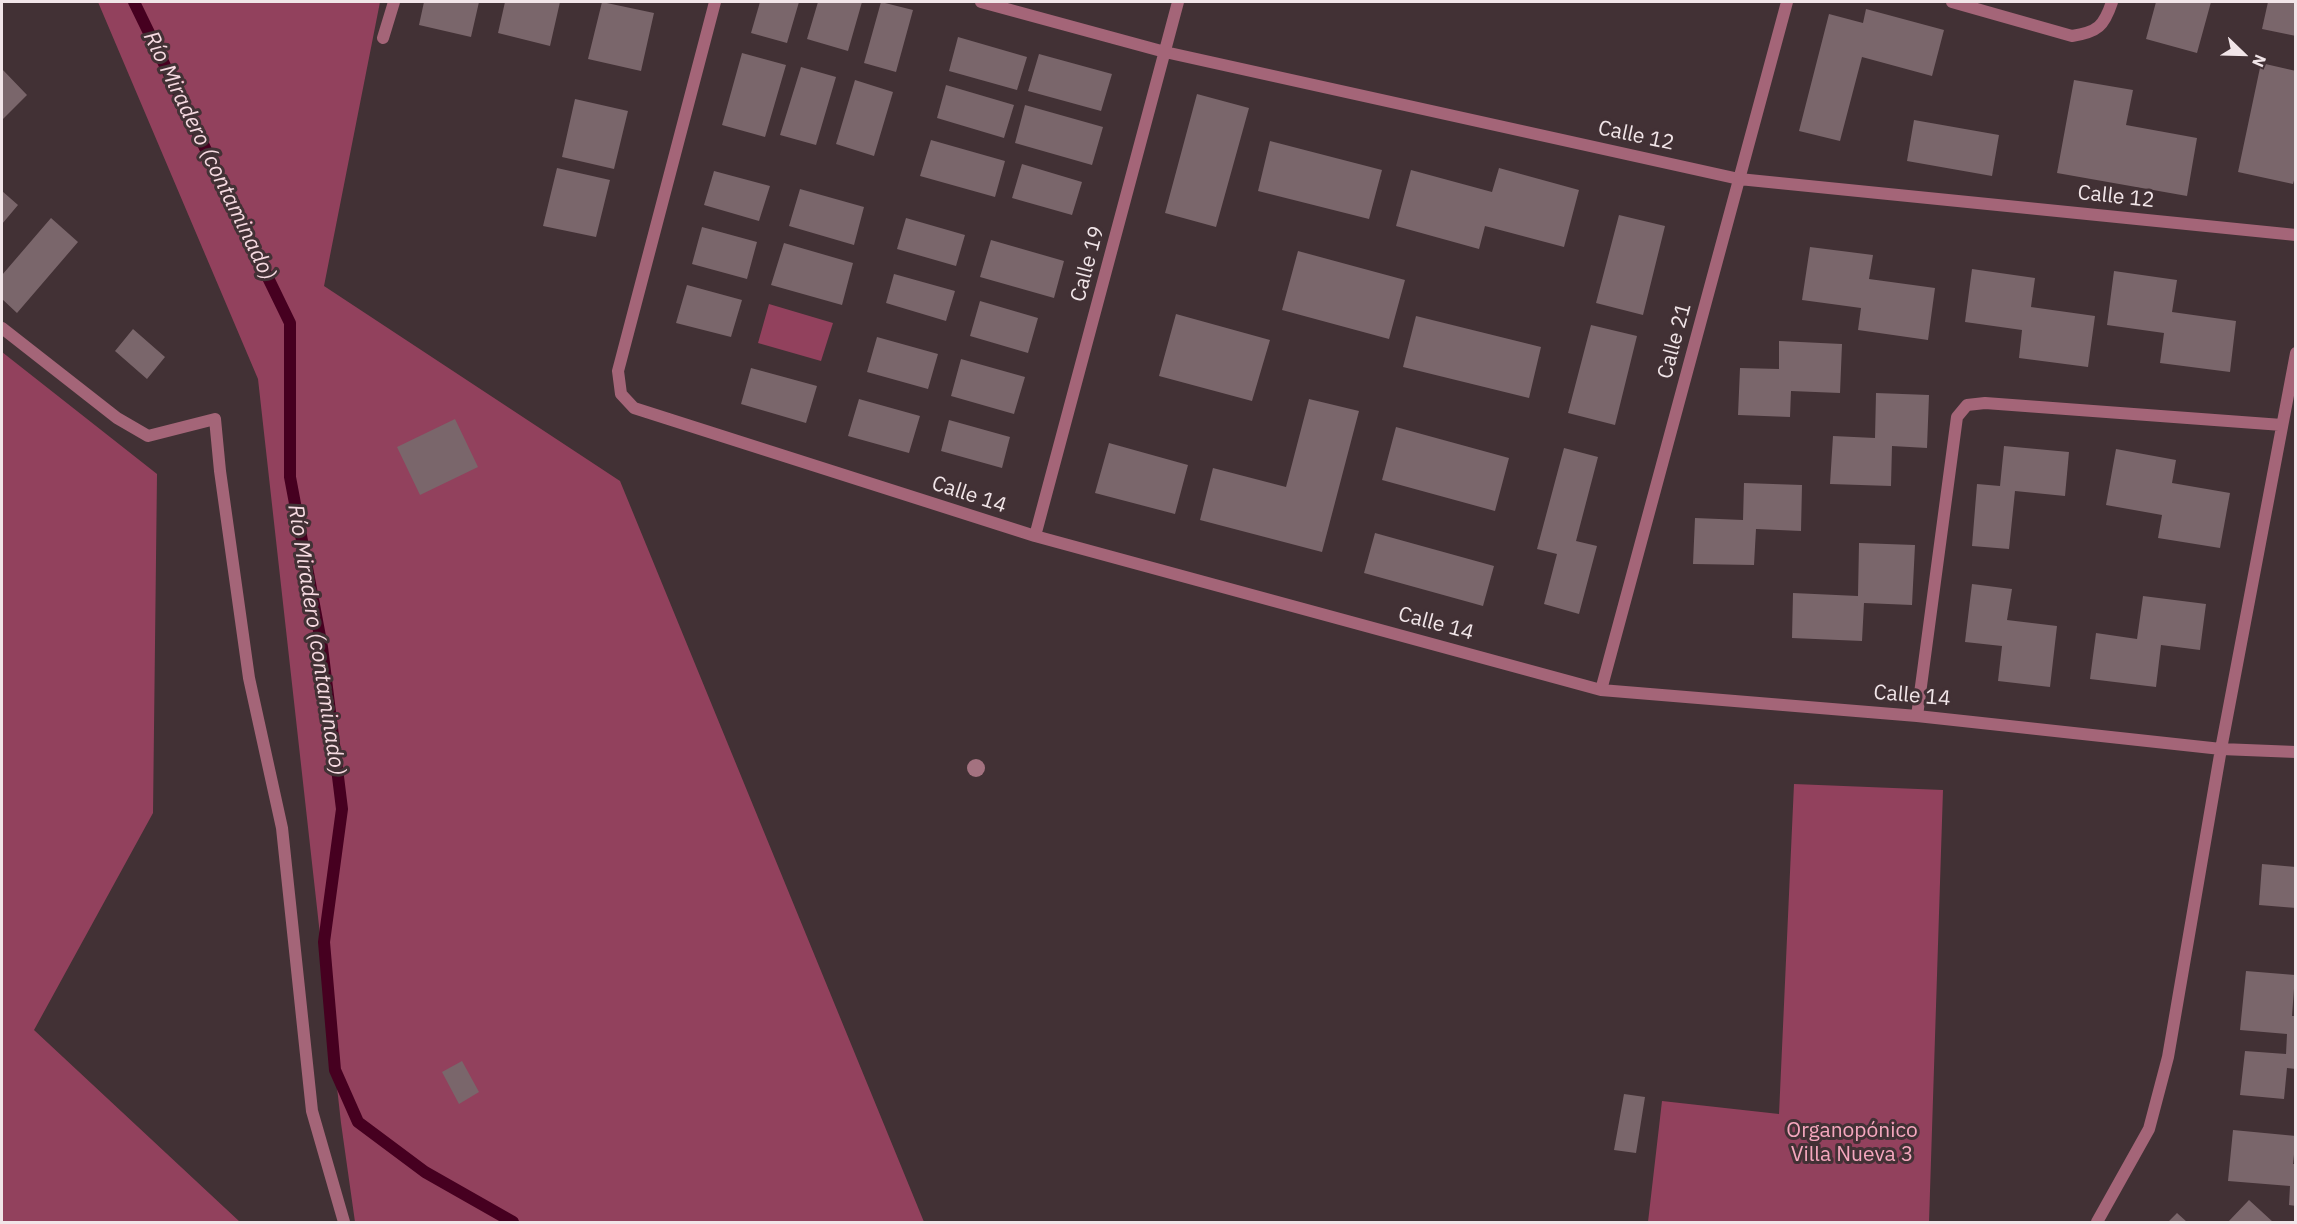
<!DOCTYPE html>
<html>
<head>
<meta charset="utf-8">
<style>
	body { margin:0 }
	#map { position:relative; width:2297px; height:1224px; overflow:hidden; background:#423135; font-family:"IBM Plex Sans",sans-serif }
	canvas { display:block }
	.frame { position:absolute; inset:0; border:3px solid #f1e5e8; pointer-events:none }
	.north { position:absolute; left:2213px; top:24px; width:60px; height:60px; -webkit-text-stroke:4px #423135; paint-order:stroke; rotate:113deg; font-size:16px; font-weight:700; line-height:24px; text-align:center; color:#f1e5e8 }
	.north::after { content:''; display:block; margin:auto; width:21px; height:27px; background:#f1e5e8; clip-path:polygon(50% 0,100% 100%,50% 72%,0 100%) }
</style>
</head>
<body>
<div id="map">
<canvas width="2297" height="1224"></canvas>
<div class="frame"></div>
<div class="north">N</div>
</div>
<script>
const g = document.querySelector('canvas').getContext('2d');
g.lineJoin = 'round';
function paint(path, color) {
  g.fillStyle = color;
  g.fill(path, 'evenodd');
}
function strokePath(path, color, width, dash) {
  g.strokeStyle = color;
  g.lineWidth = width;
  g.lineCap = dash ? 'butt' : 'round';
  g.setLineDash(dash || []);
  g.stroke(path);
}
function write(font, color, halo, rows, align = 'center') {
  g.font = font + ' "IBM Plex Sans",sans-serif';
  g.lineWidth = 6;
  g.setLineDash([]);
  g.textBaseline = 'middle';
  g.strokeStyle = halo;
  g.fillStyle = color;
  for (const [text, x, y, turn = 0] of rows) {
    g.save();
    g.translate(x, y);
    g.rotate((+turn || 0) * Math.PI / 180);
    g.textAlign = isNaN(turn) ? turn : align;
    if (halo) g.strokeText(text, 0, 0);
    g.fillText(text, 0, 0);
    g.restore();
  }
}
const green = new Path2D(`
	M 98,2 L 380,2 L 324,286 L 620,481 L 924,1222 L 355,1222 L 341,1123 L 258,379 Z
	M 769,304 L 833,323 L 821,361 L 758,343 Z
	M 2,352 L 157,474 L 153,813 L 34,1030 L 240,1222 L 2,1222 Z
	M 1794,784 L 1943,790 L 1929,1222 L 1648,1222 L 1662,1101 L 1779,1114 Z`);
const stream = new Path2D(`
	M 134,2 L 290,323 L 290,477 L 322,647 L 342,809 L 324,942 L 335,1070 L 358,1122 L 425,1172 L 513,1222`);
const building = new Path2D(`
	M 424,2 L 479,2 L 471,37 L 419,25 Z
	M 505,2 L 560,2 L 550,46 L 498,33 Z
	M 602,2 L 654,13 L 641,71 L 588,59 Z
	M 760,2 L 799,2 L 787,43 L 751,33 Z
	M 818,2 L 862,2 L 848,51 L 807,39 Z
	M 881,2 L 913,10 L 896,72 L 864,63 Z
	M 2156,2 L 2211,2 L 2197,53 L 2146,39 Z
	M 2268,2 L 2296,2 L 2296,36 L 2262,29 Z
	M 1866,9 L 1944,30 L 1932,76 L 1862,57 L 1840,141 L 1799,131 L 1829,14 L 1863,23 Z
	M 958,37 L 1027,57 L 1017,90 L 949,71 Z
	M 742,53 L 786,65 L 765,137 L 722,125 Z
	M 1039,54 L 1112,74 L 1101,111 L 1028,91 Z
	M 2261,63 L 2296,71 L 2296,173 L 2293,184 L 2238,172 Z
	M 801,67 L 836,77 L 816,145 L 780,135 Z
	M 2,69 L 27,95 L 2,120 Z
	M 855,80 L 893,92 L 874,156 L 836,144 Z
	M 2074,80 L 2133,90 L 2126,125 L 2197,138 L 2187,196 L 2057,173 Z
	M 946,85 L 1014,105 L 1004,138 L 937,118 Z
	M 1197,94 L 1249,108 L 1216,227 L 1165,213 Z
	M 575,99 L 628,111 L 614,169 L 562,157 Z
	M 1025,105 L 1103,127 L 1092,165 L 1015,143 Z
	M 1914,120 L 1999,135 L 1992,176 L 1907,161 Z
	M 931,140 L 1005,161 L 995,197 L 920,176 Z
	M 1270,141 L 1382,170 L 1369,219 L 1258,191 Z
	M 1022,164 L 1082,182 L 1072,215 L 1012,198 Z
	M 557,168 L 610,180 L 596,237 L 543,226 Z
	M 1499,168 L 1579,190 L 1564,247 L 1485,226 L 1479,249 L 1396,226 L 1411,170 L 1492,192 Z
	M 714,171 L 770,186 L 759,221 L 704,205 Z
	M 800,189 L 864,207 L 854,245 L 789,226 Z
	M 2,191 L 18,205 L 2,224 Z
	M 1619,215 L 1665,226 L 1643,315 L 1596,303 Z
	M 51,218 L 78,242 L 17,313 L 2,299 L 2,275 Z
	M 906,218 L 965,235 L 956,266 L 897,249 Z
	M 702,227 L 757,242 L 747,279 L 692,264 Z
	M 991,240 L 1064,261 L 1054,298 L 980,277 Z
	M 784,243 L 853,263 L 842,305 L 771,285 Z
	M 1810,247 L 1873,255 L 1869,279 L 1935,288 L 1928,340 L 1858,330 L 1861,308 L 1802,300 Z
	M 1298,251 L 1405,280 L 1389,339 L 1282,310 Z
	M 1972,269 L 2035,278 L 2031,307 L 2095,316 L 2088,367 L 2019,358 L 2022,330 L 1965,322 Z
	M 2114,271 L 2177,280 L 2172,312 L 2236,321 L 2230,372 L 2160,363 L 2164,333 L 2107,325 Z
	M 894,274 L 955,291 L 946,321 L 886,303 Z
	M 687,285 L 742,300 L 731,337 L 676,323 Z
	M 980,301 L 1038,318 L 1028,353 L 970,336 Z
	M 1176,314 L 1270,340 L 1252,401 L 1159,376 Z
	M 1416,316 L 1541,347 L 1529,398 L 1403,367 Z
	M 1591,325 L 1637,336 L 1615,425 L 1568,413 Z
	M 133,329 L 165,357 L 147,379 L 115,351 Z
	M 877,337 L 938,354 L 928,389 L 867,372 Z
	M 1779,341 L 1842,344 L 1840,393 L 1791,391 L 1790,417 L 1738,415 L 1740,368 L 1779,369 Z
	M 961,359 L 1025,377 L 1014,414 L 951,396 Z
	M 751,368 L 817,386 L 806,423 L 741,404 Z
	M 1876,393 L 1929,395 L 1927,448 L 1892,446 L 1891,486 L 1830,484 L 1833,436 L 1875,438 Z
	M 859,399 L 920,416 L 909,453 L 848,436 Z
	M 1309,399 L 1359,411 L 1322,552 L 1200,520 L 1213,468 L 1286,487 Z
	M 455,419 L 478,467 L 420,495 L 397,447 Z
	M 949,420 L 1010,437 L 1002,468 L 941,451 Z
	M 1396,427 L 1509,458 L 1495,511 L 1382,480 Z
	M 1109,443 L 1188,465 L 1175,514 L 1095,493 Z
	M 2004,446 L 2069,452 L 2065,496 L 2015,491 L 2009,549 L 1972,546 L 1977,484 L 2000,486 Z
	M 1564,448 L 1598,457 L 1576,541 L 1597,546 L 1579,614 L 1544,604 L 1557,554 L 1537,549 Z
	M 2116,449 L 2176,460 L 2172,483 L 2230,493 L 2220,548 L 2158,538 L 2162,515 L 2106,505 Z
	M 1744,483 L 1802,485 L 1801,531 L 1756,529 L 1754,565 L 1693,564 L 1695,518 L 1743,520 Z
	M 1375,533 L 1494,566 L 1483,606 L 1364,573 Z
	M 1859,543 L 1915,545 L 1912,605 L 1864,603 L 1862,641 L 1792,638 L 1793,593 L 1858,596 Z
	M 1972,584 L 2012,589 L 2007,620 L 2057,626 L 2050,687 L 1998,681 L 2002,646 L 1965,642 Z
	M 2143,596 L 2206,604 L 2200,650 L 2161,645 L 2156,687 L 2090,679 L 2096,633 L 2137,639 Z
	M 2262,864 L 2296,867 L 2296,908 L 2259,905 Z
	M 2246,971 L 2295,975 L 2292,1016 L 2296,1016 L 2296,1069 L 2287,1068 L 2284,1099 L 2240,1095 L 2245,1051 L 2286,1054 L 2287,1034 L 2240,1030 Z
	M 462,1061 L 479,1092 L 459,1104 L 442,1072 Z
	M 1624,1094 L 1645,1097 L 1636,1153 L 1614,1150 Z
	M 2233,1130 L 2296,1136 L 2293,1164 L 2296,1164 L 2296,1206 L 2289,1205 L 2290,1186 L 2228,1181 Z
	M 2249,1200 L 2273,1222 L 2228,1222 Z
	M 2177,1213 L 2187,1222 L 2168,1222 Z`);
const street = new Path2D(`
	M 715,2 L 618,371 L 621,394 L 634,408 L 1035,536 L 1601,690 L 1917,716 L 2221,749 L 2296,752
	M 981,2 L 1165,52 L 1739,179 L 2296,235
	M 1952,2 L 2072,36 C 2098,32 2104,26 2112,2
	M 383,38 L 394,2
	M 2,328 L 117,418 L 148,436 L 215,419 L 220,471 L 249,678 L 282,828 L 312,1111 L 344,1222
	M 1035,536 L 1178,2
	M 1601,690 L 1787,2
	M 1917,716 L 1957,417 L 1967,405 L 1985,403 L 2282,425
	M 2097,1222 L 2149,1129 L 2168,1057 L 2221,749 L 2296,353`);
const trees = [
	[976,768]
];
const streetNames = [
	["Calle 12",1636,136,12],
	["Calle 12",2116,197,6],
	["Calle 19",1088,264,-75],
	["Calle 21",1675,341,-75],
	["Calle 14",969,495,18],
	["Calle 14",1436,624,15],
	["Calle 14",1912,696,5]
];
const parkNames = [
	["Organopónico",1852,1131],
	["Villa Nueva 3",1852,1155]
];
const waterNames = [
	["Río Miradero (contaminado)",209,156,64],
	["Río Miradero (contaminado)",316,640,81]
];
paint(green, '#92415d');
strokePath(stream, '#460020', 12);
paint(building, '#7a666b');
strokePath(street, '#a46578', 12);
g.fillStyle = '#a47280';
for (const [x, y] of trees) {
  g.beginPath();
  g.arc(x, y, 9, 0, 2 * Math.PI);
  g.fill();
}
write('21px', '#f1e5e8', '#423135', streetNames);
write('21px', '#f5a7be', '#423135', parkNames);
write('italic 22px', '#f6dae1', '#423135', waterNames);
</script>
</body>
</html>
